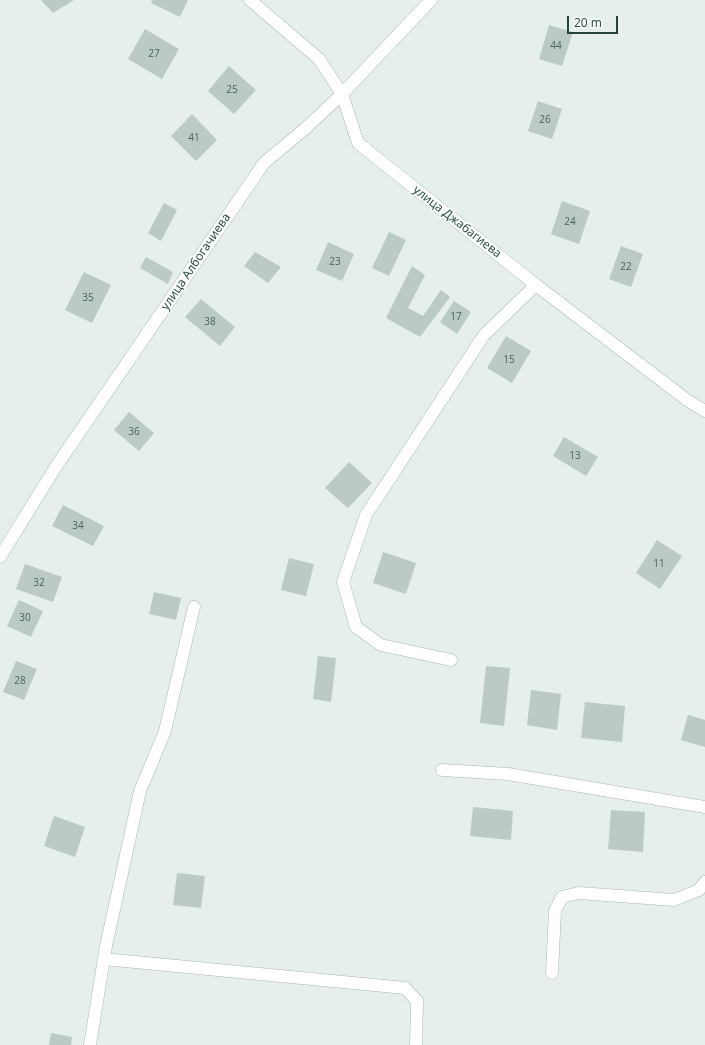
<!DOCTYPE html>
<html>
<head>
<meta charset="utf-8">
<style>
	body { margin:0 }
	#map { position:relative; width:705px; height:1045px; overflow:hidden; background:#e6efeb; font-family:"Open Sans",sans-serif }
	canvas { display:block }
	.scale { position:absolute; left:567px; top:16px; width:51px; height:18px; box-sizing:border-box; border:2px solid #24423a; border-top:0; padding-left:5px; font-size:12px; line-height:14px; white-space:nowrap; color:#24423a; -webkit-text-stroke:3px #f7fbf9; paint-order:stroke }
</style>
</head>
<body>
<div id="map">
<canvas width="705" height="1045"></canvas>
<div class="scale">20 m</div>
</div>
<script>
const g = document.querySelector('canvas').getContext('2d');
g.lineJoin = 'round';
function paint(path, color) {
  g.fillStyle = color;
  g.fill(path, 'evenodd');
}
function strokePath(path, color, width, dash) {
  g.strokeStyle = color;
  g.lineWidth = width;
  g.lineCap = dash ? 'butt' : 'round';
  g.setLineDash(dash || []);
  g.stroke(path);
}
function write(font, color, halo, rows, align = 'center') {
  g.font = font + ' "Open Sans",sans-serif';
  g.lineWidth = 3.5;
  g.setLineDash([]);
  g.textBaseline = 'middle';
  g.strokeStyle = halo;
  g.fillStyle = color;
  for (const [text, x, y, turn = 0] of rows) {
    g.save();
    g.translate(x, y);
    g.rotate((+turn || 0) * Math.PI / 180);
    g.textAlign = isNaN(turn) ? turn : align;
    if (halo) g.strokeText(text, 0, 0);
    g.fillText(text, 0, 0);
    g.restore();
  }
}
const building = new Path2D(`
	M 41,0 L 74,0 L 53,13 Z
	M 152,0 L 188,0 L 180,17 L 151,3 Z
	M 549,25 L 573,32 L 562,66 L 539,59 Z
	M 145,29 L 179,49 L 162,79 L 128,59 Z
	M 229,66 L 256,90 L 234,114 L 208,91 Z
	M 538,101 L 562,109 L 552,139 L 528,131 Z
	M 192,114 L 217,140 L 196,161 L 171,136 Z
	M 562,201 L 590,211 L 579,244 L 551,234 Z
	M 164,203 L 177,210 L 161,241 L 148,233 Z
	M 389,232 L 406,240 L 389,276 L 372,268 Z
	M 328,242 L 354,254 L 342,281 L 316,270 Z
	M 621,246 L 643,254 L 631,287 L 609,279 Z
	M 255,252 L 281,267 L 268,283 L 244,266 Z
	M 146,257 L 173,272 L 168,284 L 140,268 Z
	M 412,266 L 425,275 L 408,308 L 423,316 L 441,290 L 450,297 L 420,337 L 386,318 Z
	M 84,272 L 111,285 L 92,323 L 65,310 Z
	M 201,299 L 235,327 L 220,346 L 185,317 Z
	M 454,301 L 471,312 L 457,334 L 440,322 Z
	M 506,336 L 531,351 L 512,383 L 487,368 Z
	M 129,412 L 154,433 L 139,451 L 114,430 Z
	M 564,437 L 598,457 L 586,476 L 553,456 Z
	M 349,462 L 372,483 L 348,508 L 325,488 Z
	M 63,505 L 104,526 L 93,546 L 52,526 Z
	M 657,540 L 682,556 L 660,589 L 636,573 Z
	M 383,552 L 416,563 L 406,594 L 373,583 Z
	M 289,558 L 314,564 L 306,596 L 281,590 Z
	M 25,564 L 62,577 L 53,602 L 16,589 Z
	M 154,592 L 181,598 L 176,620 L 149,614 Z
	M 19,600 L 43,611 L 31,637 L 7,626 Z
	M 318,656 L 336,658 L 331,702 L 313,699 Z
	M 16,661 L 37,669 L 24,700 L 3,692 Z
	M 486,666 L 510,668 L 504,726 L 480,723 Z
	M 531,690 L 561,694 L 557,730 L 527,725 Z
	M 585,702 L 625,706 L 622,742 L 581,738 Z
	M 688,715 L 705,720 L 705,747 L 681,740 Z
	M 473,807 L 513,811 L 511,840 L 470,836 Z
	M 611,810 L 645,812 L 643,852 L 608,849 Z
	M 54,816 L 85,827 L 75,857 L 44,846 Z
	M 177,873 L 205,876 L 201,908 L 173,905 Z
	M 51,1033 L 72,1037 L 71,1045 L 49,1045 Z`);
const minor = new Path2D(`
	M 250,0 L 319,59 L 342,94 L 358,143 L 536,285 L 687,400 L 705,411
	M 0,557 L 57,465 L 264,163 L 307,127 L 342,94 L 431,0
	M 451,660 L 381,645 L 356,627 L 343,582 L 366,515 L 484,335 L 536,285
	M 442,770 L 508,774 L 705,807
	M 104,959 L 405,988 L 417,1001 L 416,1045
	M 552,973 L 555,911 L 562,897 L 579,893 L 674,900 L 699,890 L 705,882
	M 90,1045 L 106,946 L 140,791 L 165,731 L 194,607`);
const numberNames = [
	["44",556,46],
	["27",154,54],
	["25",232,90],
	["26",545,120],
	["41",194,138],
	["24",570,222],
	["23",335,262],
	["22",626,267],
	["35",88,298],
	["17",456,317],
	["38",210,322],
	["15",509,360],
	["36",134,432],
	["13",575,456],
	["34",78,526],
	["11",659,564],
	["32",39,583],
	["30",25,618],
	["28",20,681]
];
const streetNames = [
	["улица Джабагиева",457,222,38],
	["улица Албогачиева",196,262,-56]
];
paint(building, '#bbcac4');
strokePath(minor, '#a8b8b2', 13);
strokePath(minor, '#fff', 12);
write('10px', '#4a645c', null, numberNames);
write('12px', '#24423a', '#f7fbf9', streetNames);
</script>
</body>
</html>
